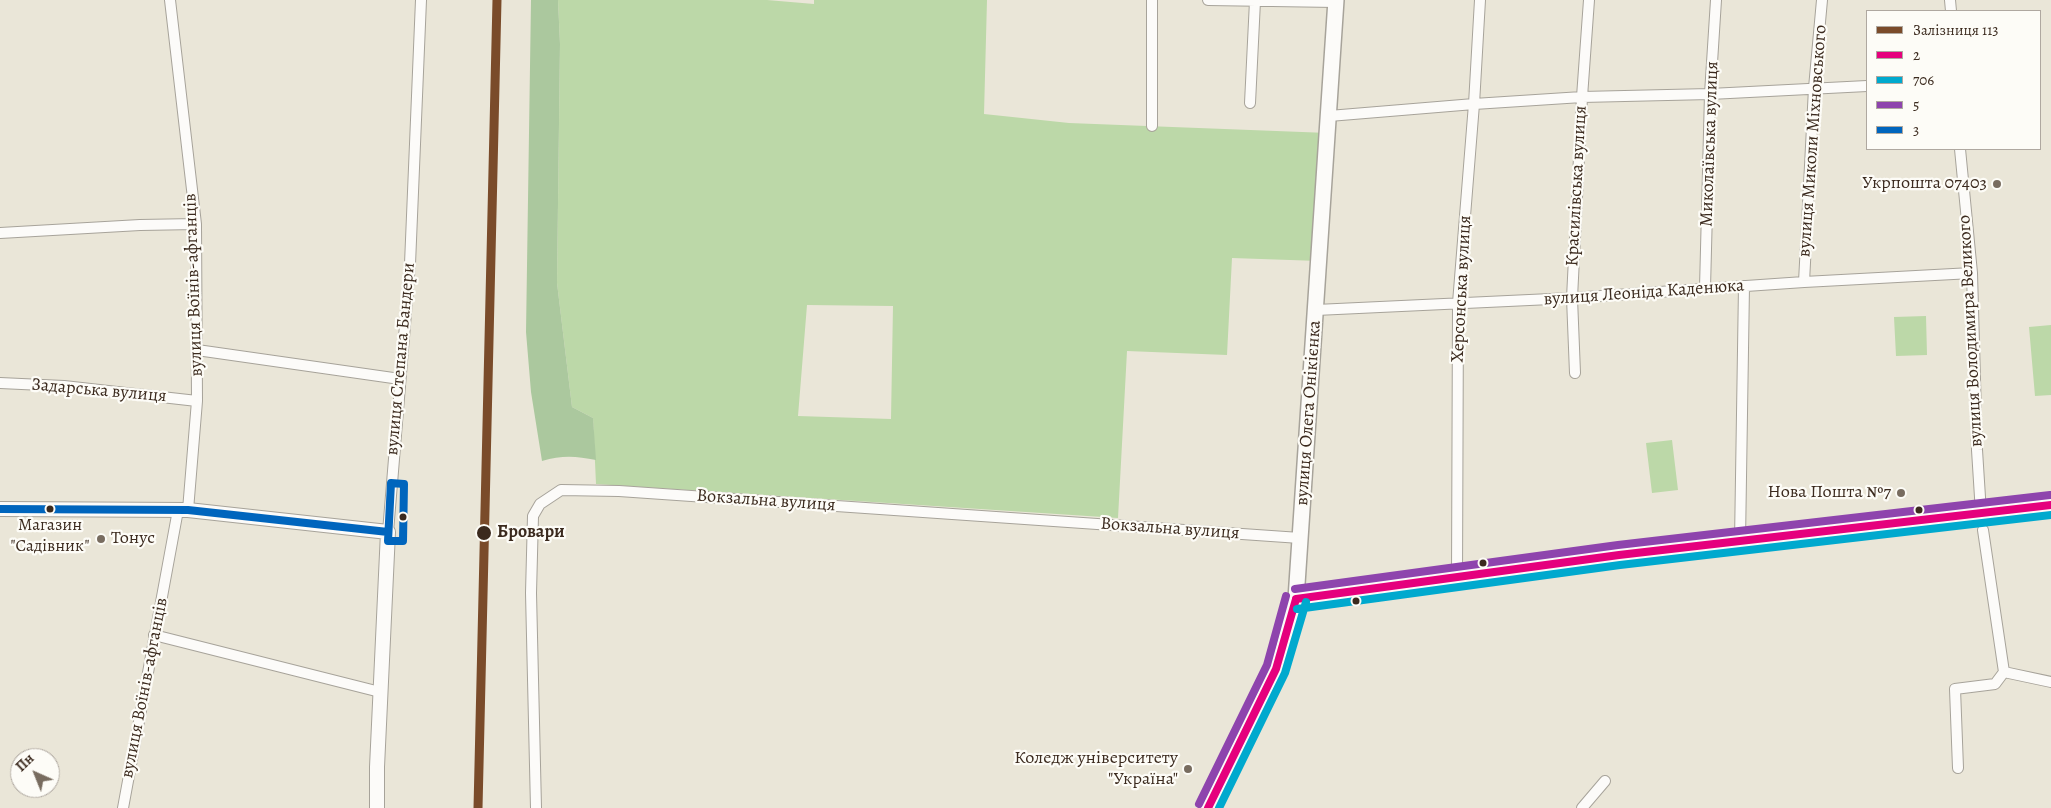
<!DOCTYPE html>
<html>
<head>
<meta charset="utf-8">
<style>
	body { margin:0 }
	#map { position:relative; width:2051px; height:808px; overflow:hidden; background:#eae6d8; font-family:Alegreya,serif }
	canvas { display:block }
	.legend { position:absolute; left:1866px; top:10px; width:175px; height:140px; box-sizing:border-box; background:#fdfcf7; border:1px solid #afa8a0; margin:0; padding:6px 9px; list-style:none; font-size:15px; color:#3b2a1e }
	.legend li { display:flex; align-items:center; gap:10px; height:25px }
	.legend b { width:25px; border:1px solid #afa8a0 }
	.north { position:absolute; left:10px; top:748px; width:50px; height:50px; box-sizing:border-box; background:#fdfcf7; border:1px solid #afa8a0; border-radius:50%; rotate:316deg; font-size:14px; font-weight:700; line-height:20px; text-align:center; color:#3b2a1e }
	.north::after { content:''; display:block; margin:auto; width:18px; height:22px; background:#786c5f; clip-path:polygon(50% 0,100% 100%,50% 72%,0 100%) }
</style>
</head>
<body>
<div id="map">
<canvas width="2051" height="808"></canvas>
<ul class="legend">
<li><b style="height:6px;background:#7a4b2a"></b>Залізниця 113</li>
<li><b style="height:6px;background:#e5007d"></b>2</li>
<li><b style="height:6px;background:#00a9ce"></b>706</li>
<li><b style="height:6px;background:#8e44ad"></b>5</li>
<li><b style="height:6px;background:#0065bd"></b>3</li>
</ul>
<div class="north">Пн</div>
</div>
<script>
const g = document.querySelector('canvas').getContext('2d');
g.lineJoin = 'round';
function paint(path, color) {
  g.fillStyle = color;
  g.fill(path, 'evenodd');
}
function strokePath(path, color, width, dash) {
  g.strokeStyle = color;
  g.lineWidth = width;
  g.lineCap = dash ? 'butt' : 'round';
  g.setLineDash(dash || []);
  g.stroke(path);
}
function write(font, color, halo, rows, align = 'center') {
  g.font = font + ' Alegreya,serif';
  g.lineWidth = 4.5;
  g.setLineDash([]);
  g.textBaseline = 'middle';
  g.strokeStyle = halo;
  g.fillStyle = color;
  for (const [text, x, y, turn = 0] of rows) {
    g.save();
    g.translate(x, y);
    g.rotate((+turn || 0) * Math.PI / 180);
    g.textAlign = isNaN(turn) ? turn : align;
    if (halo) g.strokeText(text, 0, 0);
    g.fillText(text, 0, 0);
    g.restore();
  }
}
const green = new Path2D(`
	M 558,0 L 767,0 L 814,4 L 814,0 L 987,0 L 984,114 L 1069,123 L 1328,133 L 1319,261 L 1232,258 L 1227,355 L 1127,351 L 1118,518 L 596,484 L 593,418 L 572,407 L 557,283 L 560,44 ZM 807,305 L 893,306 L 891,419 L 798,416 Z
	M 1926,316 L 1927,355 L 1896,356 L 1894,317 Z
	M 2051,325 L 2051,395 L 2035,396 L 2029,327 Z
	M 1672,440 L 1678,490 L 1652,493 L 1646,443 Z`);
const forest = new Path2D(`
	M 531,0 L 558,0 L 560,44 L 557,283 L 572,407 L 593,418 L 596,460 C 576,456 562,455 542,461 L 531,392 L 526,332 Z`);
const street = new Path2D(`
	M 170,0 L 196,224 L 197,401 L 188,510
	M 1208,0 L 1336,2
	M 1950,0 L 1951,11
	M 1250,103 L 1255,1
	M 1329,116 L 1474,104 L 1582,97 L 1710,94 L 1867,86
	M 1152,126 L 1152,0
	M 1960,149 L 1972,273 L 1977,450 L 1981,513
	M 0,233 L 140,225 L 196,224
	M 1804,282 L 1814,88 L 1822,0
	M 1705,288 L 1710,94 L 1716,0
	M 1316,310 L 1572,298 L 1804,282 L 1972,273
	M 197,350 L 400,379
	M 1575,373 L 1572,298 L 1582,97 L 1589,0
	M 0,383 L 64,386 L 197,401
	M 1983,530 L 2004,672 L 2051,682
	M 388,532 L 410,264 L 421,0
	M 1740,541 L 1744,286
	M 1457,578 L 1458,303 L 1474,104 L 1480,0
	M 154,635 L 380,692
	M 1958,768 L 1955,689 L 1995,684 L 2004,672
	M 123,808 L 178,510
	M 536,808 L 531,593 L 533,516 L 540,504 L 561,490 L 619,491 L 1300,538
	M 1582,808 L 1605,781`);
const secondary = new Path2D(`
	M 0,509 L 188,510 L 388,532 L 377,767 L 377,808
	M 1296,599 L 1619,555 L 2051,505`);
const primary = new Path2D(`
	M 1208,808 L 1276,669 L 1283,649 L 1296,599 L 1336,0`);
const bus1 = new Path2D(`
	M 1296,599 L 1619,555 L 2051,505
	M 1208,808 L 1276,669 L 1296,599`);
const bus2 = new Path2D(`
	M 1297,609 L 1620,565 L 2051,515
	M 1219,808 L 1285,673 L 1306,602`);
const bus3 = new Path2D(`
	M 1295,589 L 1618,545 L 2050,495
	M 1199,804 L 1267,665 L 1286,596`);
const bus4 = new Path2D(`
	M 391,483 L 404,484 L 403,541 L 388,541 Z
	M 0,509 L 188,510 L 388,532`);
const rail1 = new Path2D(`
	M 478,808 L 497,0`);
const markers = [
	[1997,184,5,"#786c5f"],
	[1901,493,5,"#786c5f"],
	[50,509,4.5,"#3b2a1e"],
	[1919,510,4.5,"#3b2a1e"],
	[403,517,4.5,"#3b2a1e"],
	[484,533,8,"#3b2a1e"],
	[101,539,5,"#786c5f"],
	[1483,563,4.5,"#3b2a1e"],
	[1356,601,4.5,"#3b2a1e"],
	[1188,769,5,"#786c5f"]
];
const busNames = [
	["Магазин",50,526],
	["\"Садівник\"",50,547]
];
const streetNames = [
	["вулиця Миколи Міхновського",1813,141,-86],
	["Миколаївська вулиця",1710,144,-88],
	["Красилівська вулиця",1577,186,-87],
	["вулиця Воїнів-афганців",194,285,-92],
	["Херсонська вулиця",1462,289,-87],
	["вулиця Леоніда Каденюка",1644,293,-4],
	["вулиця Володимира Великого",1971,331,-93],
	["вулиця Степана Бандери",401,359,-85],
	["Задарська вулиця",99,391,5],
	["вулиця Олега Онікієнка",1309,413,-86],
	["Вокзальна вулиця",766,501,4],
	["Вокзальна вулиця",1170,529,4],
	["вулиця Воїнів-афганців",145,688,-79]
];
const poiNames = [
	["Укрпошта 07403",1987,184],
	["Нова Пошта №7",1891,493],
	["Тонус",111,539,"left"],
	["Коледж університету",1178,759],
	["\"Україна\"",1178,780]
];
const stopNames = [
	["Бровари",497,533]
];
paint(green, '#bcd8a8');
paint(forest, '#abc89e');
strokePath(street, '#a7a39a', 12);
strokePath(secondary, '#a7a39a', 16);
strokePath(primary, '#a7a39a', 18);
strokePath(street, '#fcfbf9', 10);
strokePath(secondary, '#fcfbf9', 14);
strokePath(primary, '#fcfbf9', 15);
strokePath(bus1, '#e5007d', 8);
strokePath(bus2, '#00a9ce', 8);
strokePath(bus3, '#8e44ad', 8);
strokePath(bus4, '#0065bd', 8);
strokePath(rail1, '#7a4b2a', 9);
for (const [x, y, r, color] of markers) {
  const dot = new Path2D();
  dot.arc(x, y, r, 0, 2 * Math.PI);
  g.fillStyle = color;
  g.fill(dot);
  strokePath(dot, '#fdfcf7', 2);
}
write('17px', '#3b2a1e', '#fdfcf7', busNames);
write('18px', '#3b2a1e', '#fdfcf7', streetNames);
write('18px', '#3b2a1e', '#fdfcf7', poiNames, 'right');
write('bold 18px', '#3b2a1e', '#fdfcf7', stopNames, 'left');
</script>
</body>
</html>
